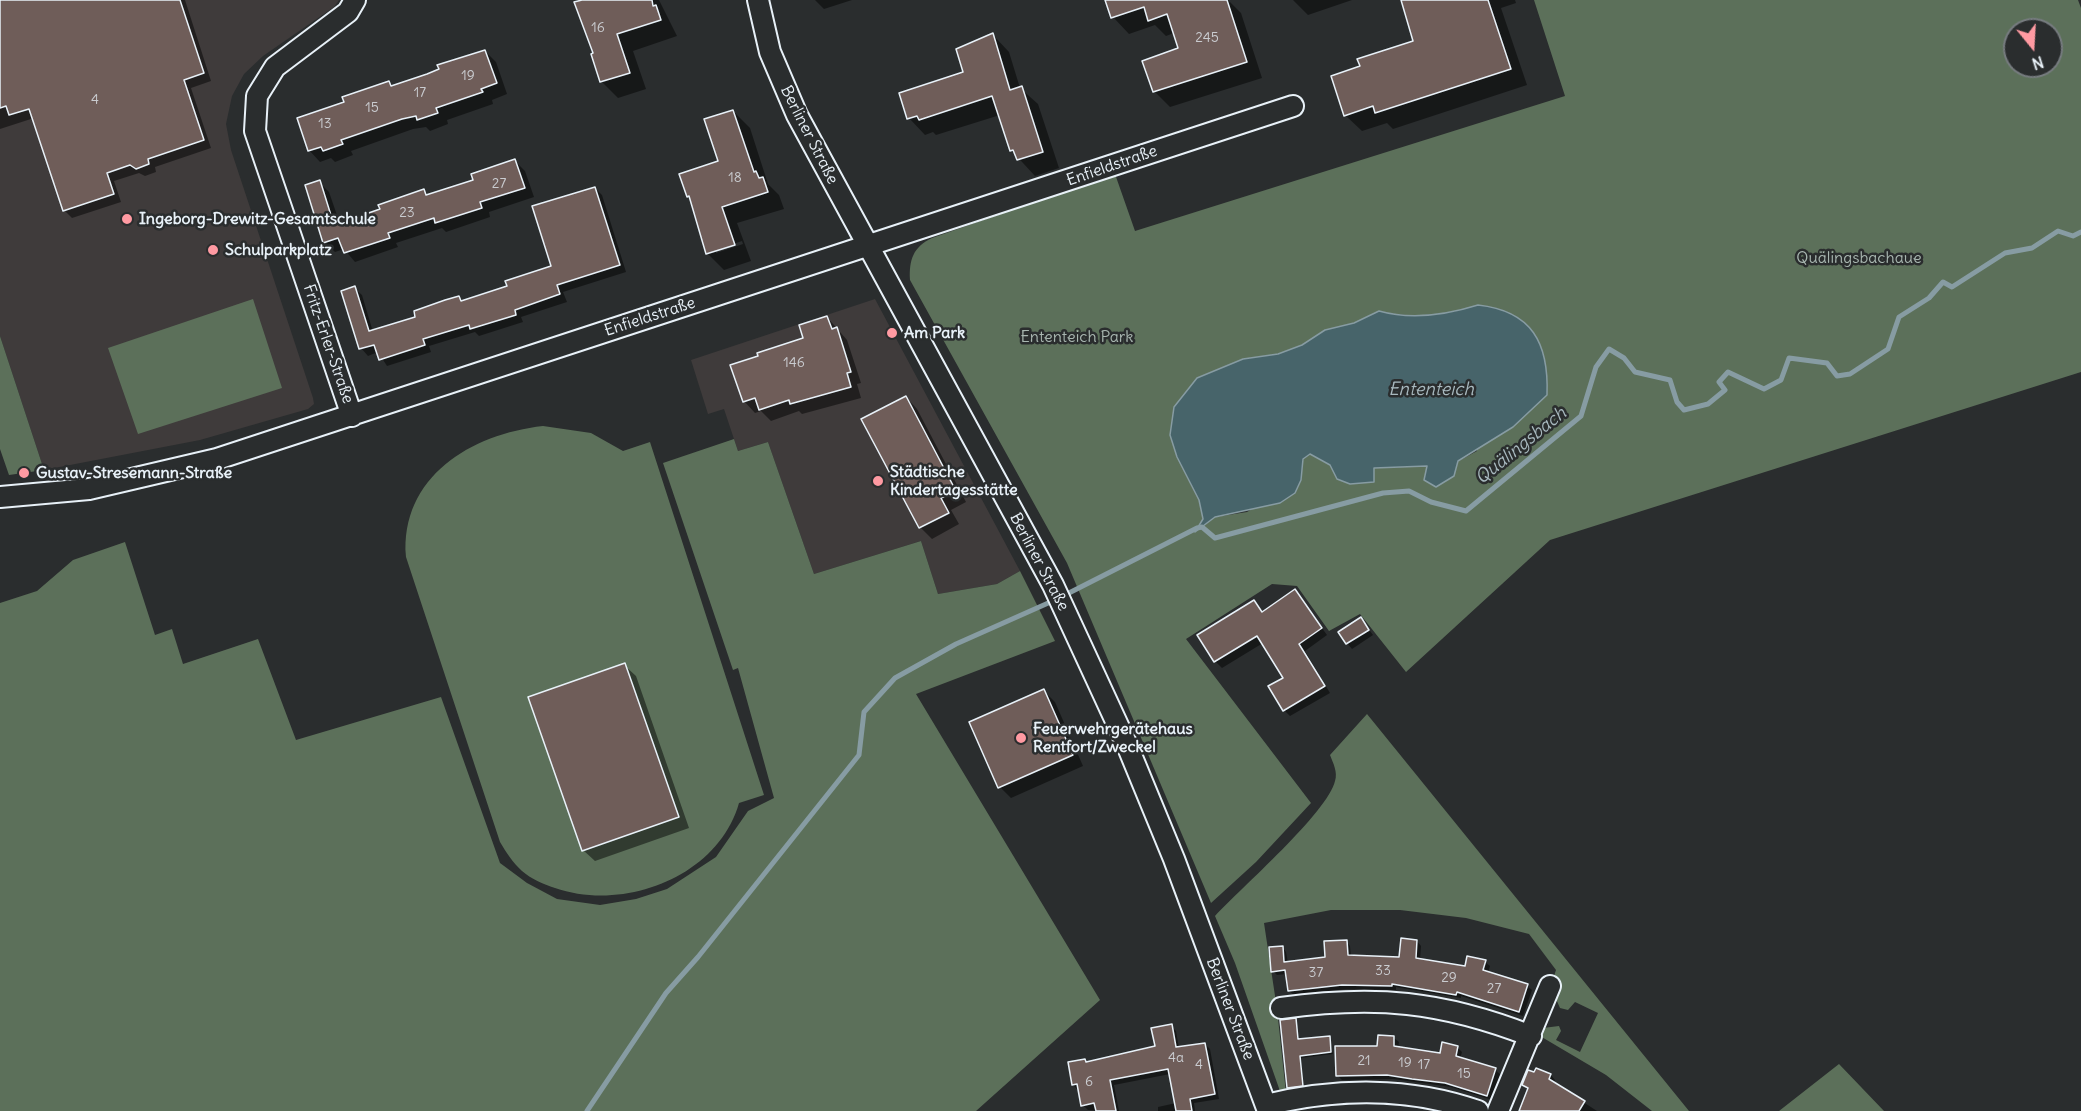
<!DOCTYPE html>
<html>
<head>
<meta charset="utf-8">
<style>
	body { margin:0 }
	#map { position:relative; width:2081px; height:1111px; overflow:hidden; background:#2a2d2e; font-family:Delius,sans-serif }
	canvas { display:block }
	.north { position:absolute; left:2003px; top:18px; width:60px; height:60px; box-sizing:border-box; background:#2a2d2e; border:2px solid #767b7f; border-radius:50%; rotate:162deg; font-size:16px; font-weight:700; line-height:24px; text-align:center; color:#e8f1f8 }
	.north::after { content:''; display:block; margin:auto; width:21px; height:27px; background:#ff9aa2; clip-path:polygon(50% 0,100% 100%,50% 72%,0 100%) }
</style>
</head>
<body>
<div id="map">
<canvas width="2081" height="1111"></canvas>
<div class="north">N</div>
</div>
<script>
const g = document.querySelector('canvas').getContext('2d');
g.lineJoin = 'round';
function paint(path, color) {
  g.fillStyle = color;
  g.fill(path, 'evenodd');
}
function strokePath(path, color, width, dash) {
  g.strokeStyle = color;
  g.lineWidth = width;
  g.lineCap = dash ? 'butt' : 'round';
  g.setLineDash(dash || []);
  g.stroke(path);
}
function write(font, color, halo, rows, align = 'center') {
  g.font = font + ' Delius,sans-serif';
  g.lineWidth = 5;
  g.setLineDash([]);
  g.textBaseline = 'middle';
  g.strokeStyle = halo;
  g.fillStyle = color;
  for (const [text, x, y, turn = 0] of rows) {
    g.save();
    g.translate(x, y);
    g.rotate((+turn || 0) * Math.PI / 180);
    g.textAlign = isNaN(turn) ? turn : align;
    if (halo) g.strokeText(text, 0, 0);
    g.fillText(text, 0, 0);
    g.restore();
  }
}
const built = new Path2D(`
	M 0,0 L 339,0 L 334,7 L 263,56 L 244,74 L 232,96 L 226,124 L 231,150 L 313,398 L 314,404 L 308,409 L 200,440 L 44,470 L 0,336 Z
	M 875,299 L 1020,571 L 997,584 L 938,594 L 921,541 L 814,574 L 768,442 L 738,451 L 724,409 L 708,414 L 691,360 Z`);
const green = new Path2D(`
	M 1534,0 L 2078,0 L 2081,8 L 2081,372 L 1550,540 L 1406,672 L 1360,614 L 1329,631 L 1297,586 L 1272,584 L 1186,639 L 1311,803 L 1256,862 L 1211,903 L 1067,563 L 910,280 C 909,260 913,247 932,238 L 1115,174 L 1135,231 L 1565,96 ZM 2015,30 L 2051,30 L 2051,66 L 2015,66 ZM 1478,305 L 1477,451 L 1424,480 L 1427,466 L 1373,468 L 1374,482 L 1337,479 L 1330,465 L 1310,454 L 1303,458 L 1301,480 L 1247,512 L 1215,517 L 1197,528 L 1203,519 L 1199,500 L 1177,457 L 1197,378 L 1243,359 L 1278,354 L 1302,345 L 1325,330 L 1354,323 L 1379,311 C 1411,319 1446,315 1478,305 Z
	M 253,299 L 282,388 L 138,434 L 108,348 Z
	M 0,336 L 44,470 L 9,475 L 0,449 Z
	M 543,426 L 591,433 L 623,451 L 650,442 L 764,795 L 739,803 C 718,877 624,912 555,888 C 543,884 531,879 522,871 C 513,863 506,852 500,842 L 406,557 C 400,477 471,434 543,426 Z
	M 734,439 L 738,451 L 768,442 L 814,574 L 921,541 L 938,594 L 997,584 L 1020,571 L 1055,641 L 916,694 L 1100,1000 L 976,1111 L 0,1111 L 0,603 L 37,591 L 73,560 L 125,542 L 155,635 L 172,629 L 183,664 L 258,639 L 296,740 L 441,697 L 500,863 L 527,883 L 557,899 L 600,905 L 636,899 L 667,889 L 716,857 L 748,811 L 774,798 L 738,668 L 733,670 L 663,463 Z
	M 1367,714 L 1689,1111 L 1652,1111 L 1606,1075 L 1540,1036 L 1543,1028 L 1559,1026 L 1561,1031 L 1556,1040 L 1580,1052 L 1598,1013 L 1575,1002 L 1568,1010 L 1560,1008 L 1556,999 L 1559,982 L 1553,979 L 1556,970 L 1529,934 L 1466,918 L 1400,910 L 1331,910 L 1264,923 L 1277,1009 L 1286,1093 L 1281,1094 L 1235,963 L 1215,916 C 1241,888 1328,812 1335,781 C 1338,772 1333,763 1330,755 Z
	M 1839,1064 L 1884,1111 L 1779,1111 Z`);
const water = new Path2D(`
	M 1478,305 C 1532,311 1549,343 1547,395 L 1513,427 L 1458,461 L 1454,476 L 1436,487 L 1424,480 L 1427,466 L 1374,468 L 1374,482 L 1350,484 L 1337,479 L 1330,465 L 1310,454 L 1303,459 L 1301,480 L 1295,493 L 1280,503 L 1215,517 L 1195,532 L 1203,519 L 1199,500 L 1177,457 L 1170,435 L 1174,407 L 1197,378 L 1243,359 L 1278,354 L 1302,345 L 1325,330 L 1354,323 L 1379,311 C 1411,320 1446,315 1478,305 Z`);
const shadow = new Path2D(`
	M 0,0 L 185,0 L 211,81 L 191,88 L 211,148 L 155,167 L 156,172 L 145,176 L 139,173 L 114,181 L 121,202 L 72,218 L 64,210 L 34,118 L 0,129 Z
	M 586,0 L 659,0 L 677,36 L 633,51 L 646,89 L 618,98 L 602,82 L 593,54 L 595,54 Z
	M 815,0 L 852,0 L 824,9 Z
	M 1107,0 L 1228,0 L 1241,13 L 1262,78 L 1170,107 L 1154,91 L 1180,49 L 1174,33 L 1166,36 L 1155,25 L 1129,34 L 1113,17 Z
	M 1293,0 L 1352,0 L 1308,15 Z
	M 1402,0 L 1515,0 L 1516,3 L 1501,8 L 1527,85 L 1393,129 L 1387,123 L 1362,131 L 1345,115 L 1362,67 L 1415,42 Z
	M 993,35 L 1009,52 L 1020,88 L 1038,104 L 1059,168 L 1035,176 L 1011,150 L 1000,115 L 936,135 L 933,132 L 925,135 L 909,118 L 965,73 Z
	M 485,51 L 496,62 L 507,94 L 492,100 L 493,104 L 447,120 L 448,124 L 430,131 L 426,127 L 413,129 L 351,151 L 353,155 L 335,162 L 331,158 L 320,162 L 309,150 L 346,103 L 389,83 L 393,87 L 428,75 Z
	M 733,111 L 750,128 L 768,184 L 779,195 L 784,209 L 737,223 L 751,261 L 724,270 L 708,254 L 692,201 L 688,196 L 720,162 ZM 742,241 L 743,244 L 716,253 L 716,250 Z
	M 515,161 L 525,171 L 534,197 L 489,212 L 490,217 L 446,232 L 442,228 L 396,243 L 398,247 L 355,262 L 344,249 L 335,252 L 325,242 L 319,182 L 329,192 L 340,224 L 424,191 L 428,196 L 474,181 Z
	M 595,188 L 602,195 L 626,272 L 563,292 L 567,302 L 521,317 L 523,322 L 479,336 L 475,332 L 429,346 L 431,352 L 387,366 L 378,352 L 368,356 L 361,348 L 354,288 L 362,295 L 373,332 L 417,318 L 459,297 L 463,302 L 509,287 L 553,267 Z
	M 827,317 L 847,340 L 861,383 L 857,384 L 861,398 L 802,414 L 799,411 L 771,421 L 761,411 L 755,413 L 744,401 Z
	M 906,397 L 917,409 L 966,502 L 951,510 L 959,524 L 932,539 L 920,527 L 863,420 Z
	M 1295,591 L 1327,635 L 1305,651 L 1330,693 L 1290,716 L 1284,710 L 1285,678 L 1263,643 L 1222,668 L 1215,661 L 1254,602 L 1263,613 Z
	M 1361,619 L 1373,635 L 1352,649 L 1347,643 Z
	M 624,665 L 636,676 L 689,828 L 595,861 L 583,850 Z
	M 1044,691 L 1055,702 L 1083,766 L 1011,798 L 1000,787 Z
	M 1346,941 L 1350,946 L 1351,957 L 1401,958 L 1417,941 L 1421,946 L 1420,960 L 1466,968 L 1485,962 L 1490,966 L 1488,973 L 1527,986 L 1532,990 L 1523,1016 L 1461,996 L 1461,998 L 1396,987 L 1396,990 L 1347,989 L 1294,995 L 1289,991 L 1287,974 L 1277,975 L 1273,971 L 1282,947 L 1286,952 L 1288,963 L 1327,958 Z
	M 1296,1020 L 1299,1040 L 1329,1038 L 1333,1054 L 1301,1058 L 1304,1088 L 1290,1090 L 1288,1088 Z
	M 1171,1026 L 1176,1031 L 1179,1048 L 1205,1044 L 1210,1049 L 1219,1099 L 1194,1103 L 1195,1111 L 1158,1111 L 1158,1107 L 1176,1103 L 1170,1074 L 1114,1085 L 1119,1111 L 1088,1110 L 1083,1105 L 1078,1090 L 1073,1085 L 1084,1060 L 1087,1063 L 1157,1047 Z
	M 1394,1038 L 1399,1042 L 1398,1048 L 1441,1054 L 1457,1047 L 1462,1052 L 1460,1059 L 1495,1070 L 1500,1074 L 1492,1100 L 1451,1087 L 1393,1079 L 1342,1080 L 1337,1075 Z
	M 1537,1070 L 1551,1075 L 1555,1080 L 1554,1083 L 1597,1111 L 1520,1111 L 1529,1090 L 1523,1085 Z`);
const stream = new Path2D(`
	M 1063,596 L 1197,528 L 1202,527 L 1215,538 L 1383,493 L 1409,491 L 1431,502 L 1466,511 L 1581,416 L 1596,367 L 1609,349 L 1624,358 L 1635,372 L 1670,380 L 1677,402 L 1684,410 L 1708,404 L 1725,390 L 1719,382 L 1728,372 L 1764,389 L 1781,380 L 1789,358 L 1827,363 L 1837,376 L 1850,374 L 1888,349 L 1899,317 L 1929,298 L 1943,282 L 1952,287 L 2005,253 L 2032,248 L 2058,231 L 2073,236 L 2081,232
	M 587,1111 L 666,993 L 698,957 L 859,755 L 864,712 L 895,678 L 956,644 L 1055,600`);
const building = new Path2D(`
	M 0,0 L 180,0 L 204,73 L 184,80 L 204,140 L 148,159 L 149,164 L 136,169 L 130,165 L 107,173 L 114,194 L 63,211 L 29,109 L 9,115 L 6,106 L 0,108 Z
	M 582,0 L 652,0 L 653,6 L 656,5 L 661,20 L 617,34 L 630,73 L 600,82 L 591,54 L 593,53 L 574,2 Z
	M 1105,0 L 1227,0 L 1247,62 L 1153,92 L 1142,61 L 1178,48 L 1167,14 L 1148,21 L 1144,7 L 1111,18 Z
	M 1401,0 L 1488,0 L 1511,69 L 1375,113 L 1373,106 L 1344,116 L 1331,76 L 1360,66 L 1357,59 L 1413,41 Z
	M 993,33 L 1010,90 L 1022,86 L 1043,152 L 1017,160 L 1013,150 L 1010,151 L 992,96 L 919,120 L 917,116 L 907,119 L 899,93 L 963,72 L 956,49 Z
	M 485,50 L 497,83 L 481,89 L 483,92 L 436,108 L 438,113 L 417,120 L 416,116 L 402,119 L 341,140 L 343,144 L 323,151 L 321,147 L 308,151 L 297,118 L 344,102 L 342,97 L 389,81 L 391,86 L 427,74 L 439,69 L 437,65 Z
	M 733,110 L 754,172 L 756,171 L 759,178 L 763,177 L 768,192 L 722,207 L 735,245 L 706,254 L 689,196 L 687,197 L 679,174 L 718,161 L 704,119 Z
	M 515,159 L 525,188 L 480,202 L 482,208 L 435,223 L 434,218 L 388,233 L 390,238 L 344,253 L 338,238 L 323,243 L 305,185 L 320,180 L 334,225 L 380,209 L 378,205 L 424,189 L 426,195 L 473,180 L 471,174 Z
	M 595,187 L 620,265 L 557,285 L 560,294 L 515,310 L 516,315 L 470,329 L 469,325 L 423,339 L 425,345 L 379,360 L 374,345 L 359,349 L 341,291 L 355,286 L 369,331 L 415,317 L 414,311 L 445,300 L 459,296 L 461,301 L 507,286 L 505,281 L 551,266 L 532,206 Z
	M 827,316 L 832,329 L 837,327 L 851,372 L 847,373 L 851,387 L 790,404 L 789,400 L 759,410 L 755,398 L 743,402 L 730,365 L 758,356 L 757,353 L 803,338 L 799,325 Z
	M 906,396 L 956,491 L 941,498 L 949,513 L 919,528 L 861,419 Z
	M 1295,589 L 1322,628 L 1299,644 L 1325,686 L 1283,711 L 1268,686 L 1283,678 L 1257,636 L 1214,662 L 1197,635 L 1254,600 L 1262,612 Z
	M 1361,617 L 1369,630 L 1346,644 L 1338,632 Z
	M 625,663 L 679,817 L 582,851 L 528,697 Z
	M 1044,689 L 1073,755 L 998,788 L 969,722 Z
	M 1401,938 L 1417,940 L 1416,958 L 1465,966 L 1467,956 L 1486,960 L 1483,970 L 1528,984 L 1519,1012 L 1457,992 L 1456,995 L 1392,984 L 1392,986 L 1342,985 L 1288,991 L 1285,970 L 1271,972 L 1269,947 L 1283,946 L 1284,962 L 1325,957 L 1324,941 L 1347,940 L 1348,955 L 1399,957 Z
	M 1296,1018 L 1298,1039 L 1330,1036 L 1331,1052 L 1300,1056 L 1303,1086 L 1287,1088 L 1280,1020 Z
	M 1172,1024 L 1176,1047 L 1205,1043 L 1215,1094 L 1190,1099 L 1192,1111 L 1176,1111 L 1168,1069 L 1110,1080 L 1116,1111 L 1096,1111 L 1094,1103 L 1081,1106 L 1077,1084 L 1072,1085 L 1068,1062 L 1085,1059 L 1086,1062 L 1155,1046 L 1151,1028 Z
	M 1378,1035 L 1394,1036 L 1394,1046 L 1440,1053 L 1442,1042 L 1458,1046 L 1456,1056 L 1496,1068 L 1487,1096 L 1445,1083 L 1412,1079 L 1387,1075 L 1336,1076 L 1335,1046 L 1377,1046 Z
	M 1536,1068 L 1551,1074 L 1549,1079 L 1585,1101 L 1579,1111 L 1519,1111 L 1528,1088 L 1522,1085 L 1528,1070 L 1534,1072 Z`);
const minor = new Path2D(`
	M 758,0 L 770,52 L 797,115 L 1053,585 L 1127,745 L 1174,859 L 1268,1111
	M 352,416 L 255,131 L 257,96 L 275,67 L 348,12 L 355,0
	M 0,497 L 89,489 L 217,459 L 1293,106
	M 1281,1008 C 1375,995 1441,1001 1531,1036
	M 1266,1105 C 1336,1088 1410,1087 1478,1111
	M 1498,1111 L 1550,986`);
const markers = [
	[127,219,6,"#ff9aa2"],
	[213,250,6,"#ff9aa2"],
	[892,333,6,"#ff9aa2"],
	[24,473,6,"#ff9aa2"],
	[878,481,6,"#ff9aa2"],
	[1021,738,6,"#ff9aa2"]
];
const numberNames = [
	["16",598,28],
	["245",1207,38],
	["19",468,76],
	["17",420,93],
	["4",95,100],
	["15",372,108],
	["13",325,124],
	["18",735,178],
	["27",499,184],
	["23",407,213],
	["146",794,363],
	["33",1383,971],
	["37",1316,973],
	["29",1449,978],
	["27",1494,989],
	["4a",1176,1058],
	["21",1364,1061],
	["19",1405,1063],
	["4",1199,1065],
	["17",1424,1065],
	["15",1464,1074],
	["6",1089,1082]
];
const streetNames = [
	["Berliner Straße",809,135,63],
	["Enfieldstraße",1112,166,-19],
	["Enfieldstraße",650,317,-18],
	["Fritz-Erler-Straße",328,344,71],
	["Berliner Straße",1039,562,62],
	["Berliner Straße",1230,1009,69]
];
const poiNames = [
	["Ingeborg-Drewitz-Gesamtschule",139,219],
	["Schulparkplatz",225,250],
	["Am Park",904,333],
	["Städtische",890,472],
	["Kindertagesstätte",890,490],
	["Gustav-Stresemann-Straße",36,473],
	["Feuerwehrgerätehaus",1033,729],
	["Rentfort/Zweckel",1033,747]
];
const parkNames = [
	["Quälingsbachaue",1859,258],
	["Ententeich Park",1077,337]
];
const waterNames = [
	["Ententeich",1431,390],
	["Quälingsbach",1521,446,-39]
];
paint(built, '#3f3b3b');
paint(green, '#5c705a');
paint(water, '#47646a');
strokePath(water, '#879ca3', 1.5);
paint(shadow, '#0007');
strokePath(stream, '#879ca3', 5);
paint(building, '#6f5d59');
strokePath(building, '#e8f1f8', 1.5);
strokePath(minor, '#e8f1f8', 24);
strokePath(minor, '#2a2d2e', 20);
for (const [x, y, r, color] of markers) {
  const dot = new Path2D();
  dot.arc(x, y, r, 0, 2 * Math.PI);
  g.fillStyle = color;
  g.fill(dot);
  strokePath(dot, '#2a2d2e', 2);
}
write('14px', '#caccd0', null, numberNames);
write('16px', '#e8f1f8', '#2a2d2e', streetNames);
write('bold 16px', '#e8f1f8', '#2a2d2e', poiNames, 'left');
write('16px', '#a9b7b1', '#2a2d2e', parkNames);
write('italic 18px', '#a8b9bf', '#2a2d2e', waterNames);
</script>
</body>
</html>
